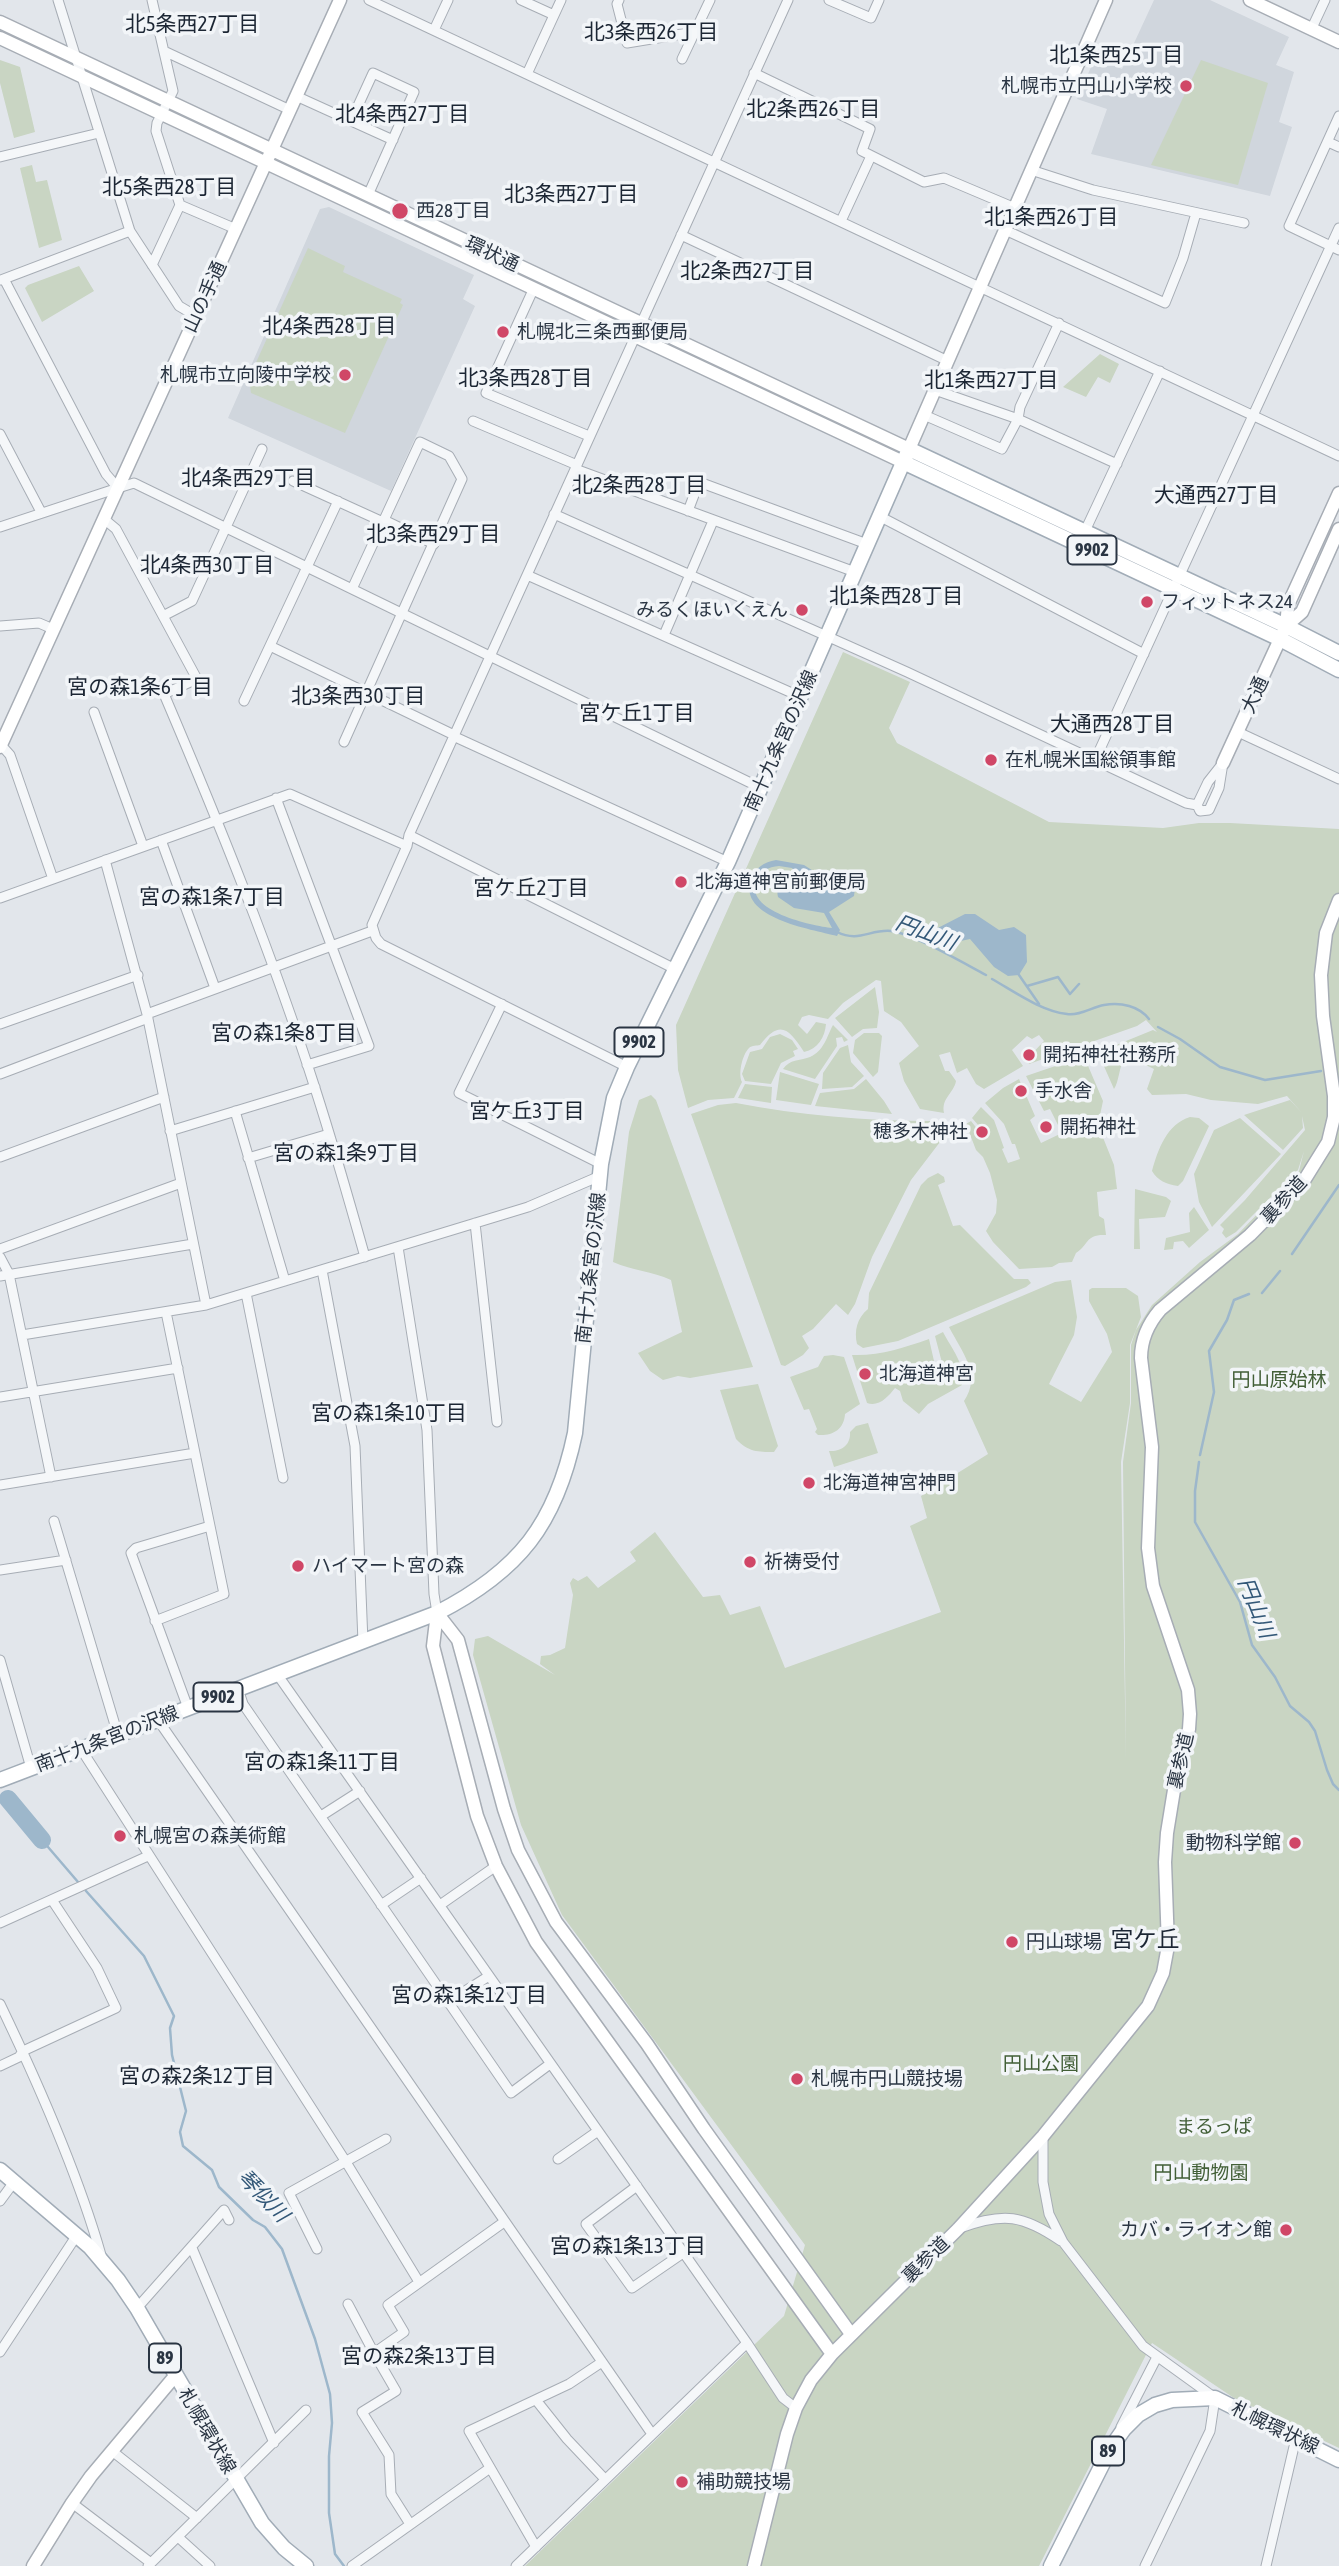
<!DOCTYPE html>
<html>
<head>
<meta charset="utf-8">
<style>
	body { margin:0 }
	canvas { display:block; background:#e2e6eb }
</style>
</head>
<body>
<canvas width="1339" height="2566"></canvas>
<script>
const g = document.querySelector('canvas').getContext('2d');
g.lineJoin = 'round';
function paint(path, color) {
  g.fillStyle = color;
  g.fill(path, 'evenodd');
}
function strokePath(path, color, width, dash) {
  g.strokeStyle = color;
  g.lineWidth = width;
  g.lineCap = dash ? 'butt' : 'round';
  g.setLineDash(dash || []);
  g.stroke(path);
}
function write(font, color, halo, rows, align = 'center') {
  g.font = font + ' "Asap Condensed","Noto Sans JP",sans-serif';
  g.lineWidth = 7;
  g.setLineDash([]);
  g.textBaseline = 'middle';
  g.strokeStyle = halo;
  g.fillStyle = color;
  for (const [text, x, y, turn = 0] of rows) {
    g.save();
    g.translate(x, y);
    g.rotate((+turn || 0) * Math.PI / 180);
    g.textAlign = isNaN(turn) ? turn : align;
    if (halo) g.strokeText(text, 0, 0);
    g.fillText(text, 0, 0);
    g.restore();
  }
}
const built = new Path2D(`
	M 1154,0 L 1210,0 L 1289,37 L 1276,65 L 1294,72 L 1279,122 L 1292,127 L 1270,196 L 1091,154 L 1107,109 L 1077,99 L 1095,58 L 1122,69 Z
	M 329,207 L 474,275 L 463,299 L 475,306 L 391,491 L 228,418 L 320,209 Z`);
const green = new Path2D(`
	M 0,60 L 20,67 L 35,132 L 14,138 L 0,83 Z
	M 1201,60 L 1268,83 L 1238,185 L 1151,165 Z
	M 32,165 L 36,182 L 47,180 L 62,240 L 39,248 L 20,168 Z
	M 308,248 L 345,266 L 343,272 L 402,299 L 400,303 L 403,305 L 345,433 L 251,393 L 249,378 Z
	M 79,266 L 94,291 L 42,322 L 25,288 L 28,285 Z
	M 1100,354 L 1119,364 L 1110,383 L 1098,377 L 1086,397 L 1063,387 Z
	M 843,652 L 910,682 L 889,728 L 897,743 L 1049,822 L 1163,828 L 1199,823 L 1230,823 L 1339,829 L 1339,2448 L 1234,2398 L 1152,2343 L 1039,2566 L 525,2566 L 784,2316 L 805,2245 L 562,1915 L 521,1825 L 473,1655 L 475,1639 L 488,1636 L 555,1675 L 540,1664 L 541,1656 L 550,1655 L 565,1648 L 573,1595 L 570,1583 L 573,1578 L 578,1581 L 587,1576 L 598,1588 L 636,1561 L 630,1552 L 655,1532 L 703,1597 L 720,1595 L 730,1615 L 760,1606 L 785,1668 L 941,1612 L 910,1526 L 927,1518 L 921,1496 L 988,1454 L 964,1401 C 982,1375 962,1352 949,1327 L 1055,1282 L 1071,1280 L 1077,1317 L 1074,1335 L 1049,1384 L 1081,1402 L 1112,1352 L 1107,1334 L 1089,1301 L 1089,1290 L 1092,1288 L 1126,1288 L 1138,1296 L 1141,1317 L 1130,1345 L 1130,1403 L 1121,1462 L 1126,1761 L 1123,1462 L 1131,1403 L 1131,1345 L 1136,1330 L 1152,1305 L 1200,1262 L 1238,1234 L 1299,1171 L 1304,1151 L 1298,1170 L 1236,1232 L 1226,1238 L 1222,1233 L 1224,1229 L 1220,1225 L 1245,1200 L 1305,1130 L 1302,1116 L 1303,1128 L 1283,1150 L 1244,1115 L 1290,1100 L 1302,1113 L 1287,1096 L 1258,1104 L 1211,1100 L 1186,1094 L 1152,1095 L 1147,1089 L 1154,1069 L 1125,1055 C 1119,1067 1119,1082 1114,1089 L 1099,1055 L 1104,1050 L 1153,1030 L 1157,1032 L 1146,1020 L 1137,1026 L 1029,1064 L 1027,1059 L 1044,1041 L 1039,1035 L 1032,1039 L 1027,1036 L 1012,1050 L 1023,1066 L 984,1089 L 976,1084 L 967,1068 L 957,1073 L 950,1052 L 939,1055 L 945,1071 L 949,1071 L 956,1081 C 954,1093 941,1098 944,1113 L 920,1109 L 904,1081 L 899,1063 L 919,1046 L 901,1022 L 884,1011 L 881,981 L 876,980 L 843,1003 L 828,1019 L 809,1015 L 802,1017 L 798,1025 L 807,1034 L 816,1022 L 826,1024 C 825,1037 818,1049 804,1052 C 789,1029 780,1019 760,1045 C 757,1046 752,1045 749,1048 C 742,1055 738,1074 742,1082 L 734,1098 L 708,1100 L 688,1108 L 678,1070 L 676,1025 Z
	M 875,987 L 879,1012 L 877,1028 L 863,1029 L 852,1037 L 835,1018 Z
	M 833,1025 L 848,1040 L 844,1042 L 842,1037 L 836,1038 L 837,1046 L 815,1079 L 783,1069 C 790,1059 799,1061 810,1057 C 824,1051 827,1036 833,1025 Z
	M 864,1033 L 879,1033 L 882,1036 L 878,1072 L 873,1077 L 853,1053 L 855,1040 Z
	M 780,1034 L 792,1040 L 798,1049 L 793,1051 L 795,1056 L 781,1063 L 771,1084 L 745,1081 L 742,1074 L 750,1052 L 762,1049 L 770,1037 Z
	M 848,1045 L 851,1062 L 864,1076 L 852,1087 L 822,1089 L 823,1073 L 840,1048 Z
	M 1082,1057 L 1086,1061 L 1103,1101 L 1098,1125 L 1114,1165 L 1117,1189 L 1097,1192 L 1099,1216 L 1104,1219 L 1106,1235 C 1085,1234 1089,1245 1076,1253 L 1072,1262 L 1059,1263 L 1052,1267 L 1019,1269 L 993,1242 L 986,1231 L 996,1213 L 997,1200 L 990,1173 L 983,1157 L 976,1150 L 966,1124 L 971,1121 L 982,1135 L 985,1133 L 972,1118 L 981,1107 L 994,1120 L 1004,1148 L 1002,1149 L 1008,1163 L 1020,1159 L 1015,1144 L 1012,1144 L 1004,1124 L 985,1103 L 1003,1088 L 1019,1079 L 1035,1116 L 1030,1120 L 1041,1143 L 1062,1133 L 1050,1109 L 1044,1111 L 1026,1076 Z
	M 780,1072 L 819,1084 L 811,1105 L 776,1100 Z
	M 866,1079 L 884,1101 L 892,1114 L 815,1106 L 820,1093 L 854,1089 Z
	M 745,1084 L 772,1087 L 771,1103 L 738,1098 Z
	M 651,1095 L 656,1100 L 753,1367 L 690,1378 L 678,1376 L 663,1380 L 650,1371 L 638,1353 L 682,1332 L 671,1280 C 652,1271 633,1271 613,1262 L 629,1132 L 639,1100 Z
	M 736,1103 C 799,1115 866,1121 930,1121 L 940,1142 L 911,1180 L 872,1257 L 855,1304 L 848,1315 L 836,1304 L 813,1329 L 802,1336 L 809,1348 L 803,1355 L 785,1366 L 781,1365 L 691,1114 L 718,1105 Z
	M 1190,1117 L 1199,1118 L 1209,1126 L 1183,1181 L 1178,1186 C 1166,1184 1158,1181 1152,1171 C 1158,1149 1167,1124 1190,1117 Z
	M 1240,1118 L 1281,1154 L 1212,1227 L 1199,1202 L 1194,1174 L 1214,1130 Z
	M 938,1173 L 944,1177 L 945,1182 L 938,1185 L 953,1226 L 960,1225 L 1014,1279 L 1028,1279 L 1031,1283 L 1026,1287 L 898,1341 L 863,1348 L 857,1344 C 854,1331 857,1318 868,1309 L 869,1293 L 921,1185 L 928,1178 Z
	M 1135,1189 L 1166,1197 L 1171,1201 L 1165,1217 L 1139,1219 L 1140,1249 L 1134,1249 Z
	M 1194,1207 L 1209,1230 L 1189,1248 L 1183,1241 L 1174,1242 L 1173,1249 L 1164,1250 L 1166,1238 L 1190,1232 L 1189,1213 Z
	M 943,1332 C 951,1348 967,1366 962,1385 L 928,1404 L 919,1414 L 903,1401 L 900,1391 L 895,1388 C 888,1397 879,1407 867,1403 L 852,1355 C 880,1356 903,1348 929,1339 L 934,1361 L 925,1368 L 932,1384 L 946,1378 L 935,1336 Z
	M 833,1355 L 844,1357 L 860,1404 L 845,1414 C 844,1430 832,1436 818,1435 L 815,1432 L 817,1429 L 809,1409 L 804,1410 L 790,1377 L 818,1367 L 824,1356 Z
	M 758,1384 L 778,1446 L 774,1452 C 758,1452 748,1452 736,1439 L 720,1390 Z
	M 868,1423 L 878,1453 L 834,1467 L 829,1451 C 841,1452 851,1445 850,1432 L 856,1426 Z`);
const water = new Path2D(`
	M 776,860 L 804,865 L 818,874 L 837,872 L 849,879 L 855,888 L 854,896 L 829,912 L 840,930 L 837,936 C 811,929 737,918 751,879 C 755,868 764,862 776,860 ZM 779,866 L 792,868 L 795,872 C 787,881 775,883 778,897 L 794,908 L 824,913 L 832,928 C 813,926 742,911 757,880 C 761,871 768,867 779,866 Z
	M 965,914 L 975,914 L 999,930 L 1014,927 L 1026,935 L 1027,962 L 1019,975 L 1008,976 L 994,967 L 970,939 L 956,942 L 930,932 Z`);
const stream = new Path2D(`
	M 837,932 C 859,943 870,929 891,931 C 912,933 965,964 986,975
	M 909,936 L 924,931 L 931,932
	M 1019,975 L 1039,1004
	M 992,979 C 1015,992 1041,1011 1067,1014 C 1080,1016 1092,1007 1104,1005 C 1121,1002 1139,1006 1149,1019
	M 1027,986 L 1058,977 L 1070,994 L 1079,984
	M 1158,1027 L 1180,1039 L 1220,1067 L 1265,1080 L 1321,1071
	M 1292,1254 L 1339,1185
	M 1262,1293 L 1280,1271
	M 1200,1455 L 1214,1392 L 1209,1351 L 1227,1320 L 1234,1300 L 1249,1294
	M 1199,1462 L 1195,1491 L 1195,1522 L 1240,1602 L 1252,1645 L 1275,1677 L 1290,1706 L 1309,1722 L 1315,1731 L 1327,1770 L 1333,1784 L 1339,1790
	M 42,1840 L 78,1882
	M 86,1891 L 144,1956 L 174,2016 L 170,2028 L 172,2055 L 186,2111 L 180,2132 L 183,2146 L 212,2170 L 219,2187 L 253,2220 L 265,2227 L 282,2249 L 315,2339 L 330,2394 L 332,2423 L 329,2456 L 329,2513 L 335,2554 L 344,2566`);
const river = new Path2D(`
	M 8,1799 L 42,1840`);
const street = new Path2D(`
	M 58,0 L 130,231 L 179,306 L 196,316
	M 152,0 L 173,91 L 157,123 L 156,131 L 180,205 L 236,229
	M 369,0 L 1339,456
	M 521,0 L 554,15
	M 619,0 L 617,4 L 627,43 L 694,32
	M 829,0 L 871,18 L 879,0
	M 434,30 L 448,0
	M 1311,30 L 1325,0
	M 164,51 L 290,110
	M 682,59 L 710,0
	M 754,73 L 870,129 L 862,151 L 924,182 L 944,178 L 1015,208
	M 527,74 L 561,0
	M 296,96 L 393,140
	M 1339,116 L 1289,226 L 1339,250
	M 351,121 L 373,73 L 414,92 L 368,195
	M 1328,142 L 1339,147
	M 0,157 L 99,133
	M 1031,170 L 1093,190 L 1244,223
	M 841,221 L 871,156
	M 1005,230 L 1165,303 L 1183,258 L 1196,213
	M 681,235 L 948,361
	M 152,265 L 180,205
	M 4,279 L 106,474 L 118,488 L 134,483 L 761,788
	M 1,280 L 130,231
	M 533,290 L 486,393 L 589,436
	M 935,390 L 1018,419 L 1020,407 L 1059,323
	M 924,415 L 1002,449 L 1018,419 L 1117,464
	M 473,421 L 577,465
	M 0,434 L 41,512
	M 575,469 L 855,572
	M 293,481 L 383,522
	M 688,511 L 699,482 L 867,544
	M 554,514 L 907,672 L 1186,803 L 1197,805
	M 879,516 L 1144,654
	M 104,519 L 116,529 L 197,679 L 164,694 C 219,823 272,954 315,1088 C 333,1144 349,1200 365,1257
	M 384,520 L 434,544
	M 0,527 L 118,488
	M 1085,531 L 1160,371
	M 527,575 L 801,697
	M 163,616 L 192,601 L 262,449
	M 0,626 L 39,623 L 53,629
	M 664,635 L 713,521
	M 270,646 L 454,735
	M 244,701 L 338,501
	M 94,712 L 143,846
	M 1238,732 L 1339,779
	M 453,736 L 728,862
	M 344,742 L 462,479 L 449,456 L 420,442 L 352,589
	M 1,745 L 10,755 L 53,879
	M 1095,760 L 1339,228
	M 1223,763 L 1219,788 L 1209,810 L 1200,811 L 1197,805 L 1208,782 Z
	M 276,798 L 369,1046 L 307,1065
	M 409,835 L 675,969
	M 161,840 L 215,988
	M 105,860 L 147,1014 L 206,1305
	M 0,898 L 290,794 L 407,846
	M 502,1004 L 459,1093 L 601,1164
	M 147,1014 L 372,931
	M 0,1024 L 138,975
	M 627,1067 L 381,944 L 376,938 L 372,925 L 407,846 L 409,835 L 788,0
	M 0,1074 L 148,1018
	M 235,1111 L 285,1281
	M 170,1131 L 315,1087
	M 0,1157 L 164,1097
	M 248,1158 L 329,1134
	M 475,1223 L 497,1422
	M 398,1247 L 427,1430 L 434,1594 L 437,1613
	M 0,1249 L 181,1183
	M 0,1257 L 9,1274 L 51,1477
	M 322,1270 L 355,1446 L 363,1642
	M 0,1276 L 193,1244
	M 246,1293 L 283,1478
	M 166,1312 L 210,1526 L 136,1548 L 131,1553 L 188,1708
	M 22,1335 L 206,1305 L 528,1207 L 600,1176
	M 0,1397 L 178,1368
	M 0,1485 L 195,1453
	M 54,1521 L 118,1735
	M 0,1570 L 66,1560
	M 155,1621 L 224,1594 L 210,1526
	M 0,1660 L 31,1768
	M 277,1674 L 747,2343 L 783,2398 L 796,2408
	M 238,1689 L 243,1704 L 511,2093 L 550,2064
	M 158,1720 L 652,2434
	M 81,1749 L 346,2162 L 419,2282
	M 321,1816 L 360,1791
	M 381,1905 L 421,1878
	M 440,1905 L 496,1866
	M 0,1923 L 148,1856
	M 448,2002 L 489,1976
	M 0,2004 C 38,2083 77,2171 101,2255
	M 0,2066 L 19,2057 L 23,2051 L 116,2008 L 97,1968 L 52,1900
	M 1043,2136 L 1043,2182 L 1049,2214 L 1063,2242 L 1143,2346 L 1215,2398 L 1210,2431 L 1145,2566
	M 558,2159 L 598,2131
	M 637,2186 L 586,2224 L 632,2288 L 683,2253
	M 0,2201 L 14,2182
	M 960,2228 C 1004,2212 1023,2215 1061,2241
	M 192,2248 L 274,2443
	M 317,2249 L 289,2193 L 386,2139
	M 348,2304 L 374,2353
	M 137,2308 L 224,2210 L 229,2220
	M 0,2352 L 77,2235
	M 536,2400 L 567,2439 L 602,2476
	M 1121,2427 L 1157,2357
	M 112,2451 L 197,2518
	M 72,2503 L 151,2563
	M 410,2524 L 391,2494 L 389,2455 L 362,2412 L 396,2391 L 374,2353 L 404,2332 L 388,2305 L 504,2222
	M 178,2537 L 210,2566
	M 536,2547 L 469,2431 L 569,2384 L 602,2362
	M 148,2566 L 306,2410
	M 352,2566 L 490,2468
	M 516,2566 L 747,2343
	M 1266,2566 L 1296,2438`);
const secondary = new Path2D(`
	M 1250,0 L 1339,42
	M 0,22 L 909,449 L 1106,0
	M 0,38 L 903,462
	M 1286,626 L 1302,612 L 1339,529
	M 0,747 L 340,0
	M 1223,763 L 1286,626 L 1288,605 L 1339,493
	M 437,1613 L 433,1646 L 477,1816 L 496,1866 L 536,1942 L 832,2354
	M 437,1613 L 458,1640 L 504,1809 L 518,1850 L 556,1922 L 647,2044 L 704,2129 L 851,2334
	M 33,2566 L 72,2503 L 91,2476 L 175,2376
	M 754,2566 L 787,2434 L 796,2408 L 811,2380 L 832,2354 L 958,2229 L 1043,2136 L 1148,2006 L 1163,1973 L 1168,1946 L 1165,1862 L 1167,1833 L 1174,1790 L 1189,1729 L 1190,1714 L 1188,1690 L 1153,1586 L 1148,1548 L 1152,1447 L 1141,1358 C 1141,1339 1148,1324 1160,1310 L 1250,1235 L 1305,1179 L 1328,1142 L 1334,1117 L 1334,1096 L 1323,1016 L 1321,975 L 1326,933 L 1339,900`);
const primary = new Path2D(`
	M 903,462 L 1280,639 L 1339,670
	M 0,1780 L 437,1613 C 519,1571 556,1524 575,1433 L 601,1164 L 614,1098 L 627,1067 L 728,862 L 909,449 L 1286,626 L 1339,653
	M 0,2170 L 90,2247 L 118,2280 L 137,2308 L 262,2523 L 284,2548 L 306,2566
	M 1051,2566 L 1110,2449 L 1124,2429 L 1138,2415 L 1155,2405 L 1172,2400 L 1215,2398 L 1339,2460`);
const markers = [
	[1186,86,7,"#d04767"],
	[400,211,9,"#d04767"],
	[503,332,7,"#d04767"],
	[345,375,7,"#d04767"],
	[1147,602,7,"#d04767"],
	[802,610,7,"#d04767"],
	[991,760,7,"#d04767"],
	[681,882,7,"#d04767"],
	[1029,1055,7,"#d04767"],
	[1021,1091,7,"#d04767"],
	[1046,1127,7,"#d04767"],
	[982,1132,7,"#d04767"],
	[865,1374,7,"#d04767"],
	[809,1483,7,"#d04767"],
	[750,1562,7,"#d04767"],
	[298,1566,7,"#d04767"],
	[120,1836,7,"#d04767"],
	[1295,1843,7,"#d04767"],
	[1012,1942,7,"#d04767"],
	[797,2079,7,"#d04767"],
	[1286,2230,7,"#d04767"],
	[682,2482,7,"#d04767"]
];
const shields = [
	[1092,550,49],
	[639,1042,49],
	[218,1697,49],
	[165,2358,32],
	[1108,2451,32]
];
const shieldNames = [
	["9902",1092,550],
	["9902",639,1042],
	["9902",218,1697],
	["89",165,2358],
	["89",1108,2451]
];
const poiNames = [
	["札幌市立円山小学校",1172,86,"right"],
	["西28丁目",416,211],
	["札幌北三条西郵便局",517,332],
	["札幌市立向陵中学校",331,375,"right"],
	["フィットネス24",1161,602],
	["みるくほいくえん",788,610,"right"],
	["在札幌米国総領事館",1005,760],
	["北海道神宮前郵便局",695,882],
	["開拓神社社務所",1043,1055],
	["手水舎",1035,1091],
	["開拓神社",1060,1127],
	["穂多木神社",968,1132,"right"],
	["北海道神宮",879,1374],
	["北海道神宮神門",823,1483],
	["祈祷受付",764,1562],
	["ハイマート宮の森",312,1566],
	["札幌宮の森美術館",134,1836],
	["動物科学館",1281,1843,"right"],
	["円山球場",1026,1942],
	["札幌市円山競技場",811,2079],
	["カバ・ライオン館",1272,2230,"right"],
	["補助競技場",696,2482]
];
const streetNames = [
	["環状通",492,254,25],
	["山の手通",205,297,-65],
	["大通",1255,695,-65],
	["南十九条宮の沢線",781,741,-66],
	["裏参道",1284,1200,-47],
	["南十九条宮の沢線",591,1268,-84],
	["南十九条宮の沢線",107,1739,-21],
	["裏参道",1181,1761,-77],
	["裏参道",926,2260,-44],
	["札幌環状線",1275,2428,26],
	["札幌環状線",207,2431,60]
];
const parkNames = [
	["円山原始林",1279,1380],
	["円山公園",1041,2064],
	["まるっぱ",1214,2127],
	["円山動物園",1201,2173]
];
const neighbourhoodNames = [
	["北5条西27丁目",192,24],
	["北3条西26丁目",651,32],
	["北1条西25丁目",1116,55],
	["北2条西26丁目",813,109],
	["北4条西27丁目",402,114],
	["北5条西28丁目",169,187],
	["北3条西27丁目",571,194],
	["北1条西26丁目",1051,217],
	["北2条西27丁目",747,271],
	["北4条西28丁目",329,326],
	["北3条西28丁目",525,378],
	["北1条西27丁目",991,380],
	["北4条西29丁目",248,478],
	["北2条西28丁目",639,485],
	["大通西27丁目",1216,495],
	["北3条西29丁目",433,534],
	["北4条西30丁目",207,565],
	["北1条西28丁目",896,596],
	["宮の森1条6丁目",140,687],
	["北3条西30丁目",358,696],
	["宮ケ丘1丁目",637,713],
	["大通西28丁目",1112,724],
	["宮ケ丘2丁目",531,888],
	["宮の森1条7丁目",212,897],
	["宮の森1条8丁目",284,1033],
	["宮ケ丘3丁目",527,1111],
	["宮の森1条9丁目",346,1153],
	["宮の森1条10丁目",389,1413],
	["宮の森1条11丁目",322,1762],
	["宮の森1条12丁目",469,1995],
	["宮の森2条12丁目",197,2076],
	["宮の森1条13丁目",628,2246],
	["宮の森2条13丁目",419,2356]
];
const waterNames = [
	["円山川",926,933,21],
	["円山川",1256,1608,68],
	["琴似川",263,2196,46]
];
const quarterNames = [
	["宮ケ丘",1145,1940]
];
paint(built, '#d0d6dd');
paint(green, '#c9d5c3');
paint(water, '#9db7cb');
strokePath(stream, '#9db7cb', 2.5);
strokePath(river, '#9db7cb', 18);
strokePath(street, '#a7adb5', 11);
strokePath(secondary, '#a7adb5', 15);
strokePath(primary, '#a1acb7', 17);
strokePath(street, '#f5f7f9', 9);
strokePath(secondary, '#fff', 12);
strokePath(primary, '#fff', 14);
for (const [x, y, r, color] of markers) {
  const dot = new Path2D();
  dot.arc(x, y, r, 0, 2 * Math.PI);
  g.fillStyle = color;
  g.fill(dot);
  strokePath(dot, '#f2f5f8', 2.5);
}
for (const [x, y, w] of shields) {
  const box = new Path2D();
  box.roundRect(x - w / 2, y - 14.5, w, 29, 5);
  g.fillStyle = '#f2f5f8';
  g.fill(box);
  strokePath(box, '#2a3543', 2);
}
write('bold 18px', '#2a3543', null, shieldNames);
write('19px', '#2a3543', '#f2f5f8', poiNames, 'left');
write('19px', '#2a3543', '#f2f5f8', streetNames);
write('19px', '#425f37', '#f2f5f8', parkNames);
write('21px', '#1c2634', '#f2f5f8', neighbourhoodNames);
write('italic 21px', '#335878', '#f2f5f8', waterNames);
write('23px', '#1c2634', '#f2f5f8', quarterNames);
</script>
</body>
</html>
